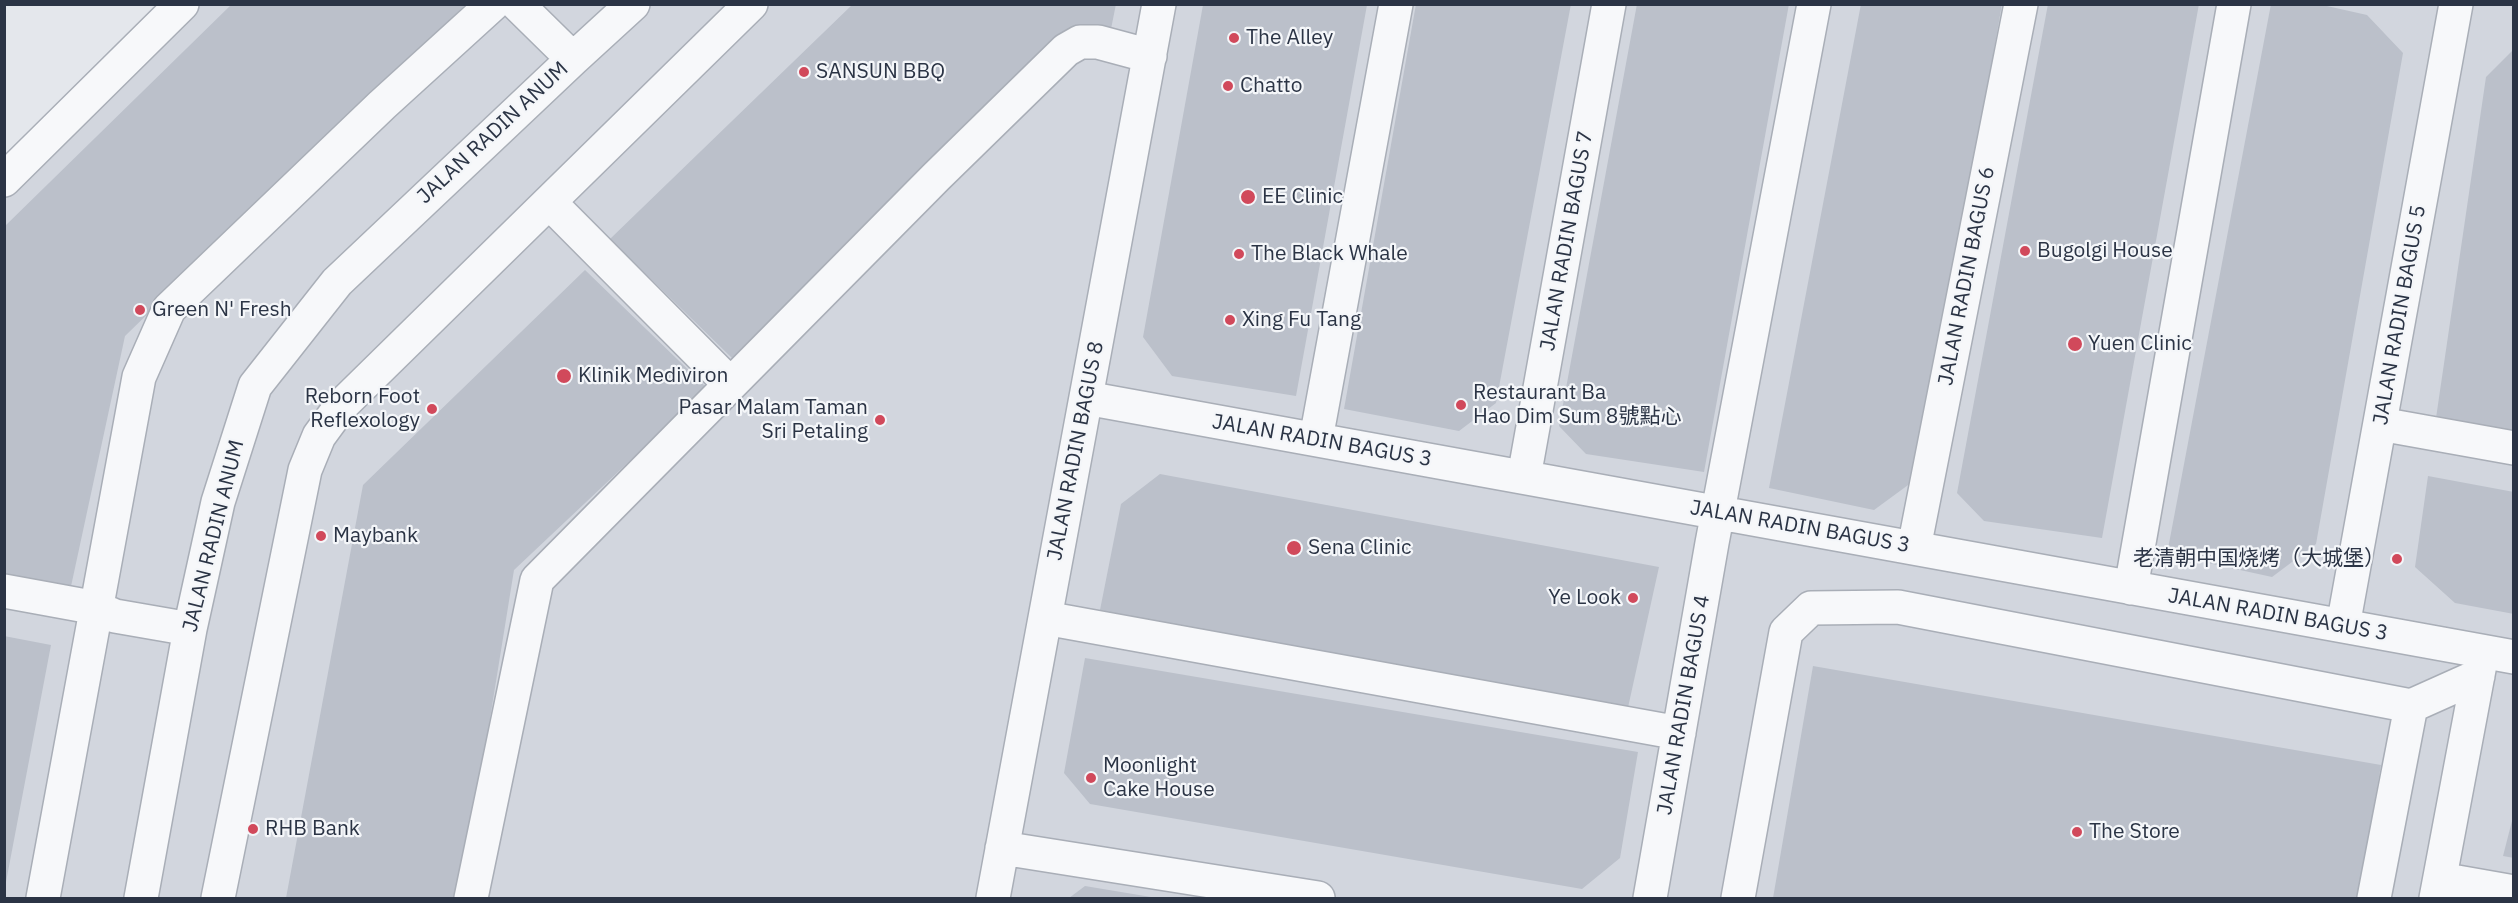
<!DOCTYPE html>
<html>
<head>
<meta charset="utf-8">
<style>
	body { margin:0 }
	#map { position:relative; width:2518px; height:903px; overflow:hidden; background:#e4e7ec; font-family:"IBM Plex Sans",sans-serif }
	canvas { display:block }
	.frame { position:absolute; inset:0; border:6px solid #2b3445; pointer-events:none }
</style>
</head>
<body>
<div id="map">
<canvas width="2518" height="903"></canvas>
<div class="frame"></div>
</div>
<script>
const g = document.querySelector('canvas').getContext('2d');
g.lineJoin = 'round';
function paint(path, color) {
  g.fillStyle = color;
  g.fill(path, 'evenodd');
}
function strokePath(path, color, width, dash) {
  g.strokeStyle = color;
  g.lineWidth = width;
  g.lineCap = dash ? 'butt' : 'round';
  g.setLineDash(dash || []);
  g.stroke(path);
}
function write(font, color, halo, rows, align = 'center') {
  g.font = font + ' "IBM Plex Sans","Noto Sans SC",sans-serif';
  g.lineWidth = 4.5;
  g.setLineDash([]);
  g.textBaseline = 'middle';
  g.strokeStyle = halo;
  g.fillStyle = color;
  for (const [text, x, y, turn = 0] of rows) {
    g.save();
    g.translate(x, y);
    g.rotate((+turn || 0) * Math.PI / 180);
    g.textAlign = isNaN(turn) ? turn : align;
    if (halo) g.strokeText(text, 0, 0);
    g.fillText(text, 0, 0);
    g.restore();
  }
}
const built = new Path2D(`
	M 164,5 L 2513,5 L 2513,898 L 5,898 L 4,165 Z`);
const building = new Path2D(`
	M 232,4 L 464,6 L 125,336 L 70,591 L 4,577 L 4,227 Z
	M 853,4 L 1116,4 L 1110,34 L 1070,29 L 733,359 L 610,239 Z
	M 1416,4 L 1571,4 L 1496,403 L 1459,431 L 1344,409 Z
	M 1637,4 L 1789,4 L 1704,472 L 1586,454 L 1559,426 Z
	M 1861,4 L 2002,4 L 1919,477 L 1874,510 L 1769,488 Z
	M 2048,4 L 2199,4 L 2102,538 L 1984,521 L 1957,493 Z
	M 2271,4 L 2318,4 L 2367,15 L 2403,53 L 2316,544 L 2272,577 L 2167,554 Z
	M 1203,5 L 1367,5 L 1296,396 L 1172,376 L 1143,337 Z
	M 2514,49 L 2514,432 L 2436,418 L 2486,77 Z
	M 585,270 L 707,388 L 514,570 L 461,898 L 286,898 L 363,485 Z
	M 1160,474 L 1659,567 L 1627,712 L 1100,610 L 1121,504 Z
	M 2428,476 L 2514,492 L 2514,614 L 2455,603 L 2415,567 Z
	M 4,636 L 51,645 L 6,882 L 4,881 Z
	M 1085,658 L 1638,752 L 1620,858 L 1582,889 L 1090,804 L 1064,773 Z
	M 1813,666 L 2381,765 L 2358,898 L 1773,898 Z
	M 2513,817 L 2514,817 L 2514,858 L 2503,856 Z
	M 1085,886 L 1151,897 L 1151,898 L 1069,898 Z`);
const minor = new Path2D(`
	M 517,4 L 573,59
	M 4,180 L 182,4
	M 550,203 L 730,384
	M 1086,398 L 2514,657
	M 2380,424 L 2514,448
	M 1316,439 L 1396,4
	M 1524,477 L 1609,4
	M 1914,548 L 2021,4
	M 2131,588 L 2234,4
	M 4,591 L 97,608 L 115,616 L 190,629
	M 1045,618 L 1679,733
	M 2343,626 L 2456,4
	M 1002,848 L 1318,898
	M 2440,879 L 2514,892
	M 43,898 L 139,377 L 169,309 L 382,105 L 493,4
	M 141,898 L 190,629 L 218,502 L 255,386 L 337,282 L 573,59 L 633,4
	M 218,898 L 305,470 L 319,436 L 341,406 L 751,4
	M 471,898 L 537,580 L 936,177 L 1066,50 L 1080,42 L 1098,42 L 1150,56
	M 993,898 L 1159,4
	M 1650,898 L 1712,543 L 1814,4
	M 1738,898 L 1786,632 L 1811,608 L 1898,607 L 2411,706 L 2478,676
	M 2374,898 L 2411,706
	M 2436,898 L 2481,659`);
const markers = [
	[1234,38,6,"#d1495b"],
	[804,72,6,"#d1495b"],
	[1228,86,6,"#d1495b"],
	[1248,197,8,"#d1495b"],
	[2025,251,6,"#d1495b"],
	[1239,254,6,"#d1495b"],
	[140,310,6,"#d1495b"],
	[1230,320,6,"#d1495b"],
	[2075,344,8,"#d1495b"],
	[564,376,8,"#d1495b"],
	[1461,405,6,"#d1495b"],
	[432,409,6,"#d1495b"],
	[880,420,6,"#d1495b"],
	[321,536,6,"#d1495b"],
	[1294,548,8,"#d1495b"],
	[2397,559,6,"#d1495b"],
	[1633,598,6,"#d1495b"],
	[1091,778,6,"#d1495b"],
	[253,829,6,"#d1495b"],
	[2077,832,6,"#d1495b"]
];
const poiNames = [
	["The Alley",1246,38],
	["SANSUN BBQ",816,72],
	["Chatto",1240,86],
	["EE Clinic",1262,197],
	["Bugolgi House",2037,251],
	["The Black Whale",1251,254],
	["Green N' Fresh",152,310],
	["Xing Fu Tang",1242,320],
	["Yuen Clinic",2088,344],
	["Klinik Mediviron",578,376],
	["Restaurant Ba",1473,393],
	["Hao Dim Sum 8號點心",1473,417],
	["Reborn Foot",420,397,"right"],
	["Reflexology",420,421,"right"],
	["Pasar Malam Taman",868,408,"right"],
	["Sri Petaling",868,432,"right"],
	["Maybank",333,536],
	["Sena Clinic",1308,548],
	["老清朝中国烧烤（大城堡）",2385,559,"right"],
	["Ye Look",1621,598,"right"],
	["Moonlight",1103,766],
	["Cake House",1103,790],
	["RHB Bank",265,829],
	["The Store",2089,832]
];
const streetNames = [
	["JALAN RADIN ANUM",493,133,-43],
	["JALAN RADIN BAGUS 7",1567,241,-80],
	["JALAN RADIN BAGUS 6",1967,276,-79],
	["JALAN RADIN BAGUS 5",2400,315,-80],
	["JALAN RADIN BAGUS 3",1322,441,10],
	["JALAN RADIN BAGUS 8",1076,451,-79],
	["JALAN RADIN BAGUS 3",1800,527,10],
	["JALAN RADIN ANUM",214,536,-76],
	["JALAN RADIN BAGUS 3",2278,615,10],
	["JALAN RADIN BAGUS 4",1684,705,-80]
];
paint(built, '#d2d6de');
paint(building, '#bbc0ca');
strokePath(minor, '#a9aeb7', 36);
strokePath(minor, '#f7f8fa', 33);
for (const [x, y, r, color] of markers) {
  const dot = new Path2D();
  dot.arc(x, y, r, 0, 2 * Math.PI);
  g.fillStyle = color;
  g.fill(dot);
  strokePath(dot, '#f4f6f9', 2);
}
write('21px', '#2b3445', '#f4f6f9', poiNames, 'left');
write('21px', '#2b3445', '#f4f6f9', streetNames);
</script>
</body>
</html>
